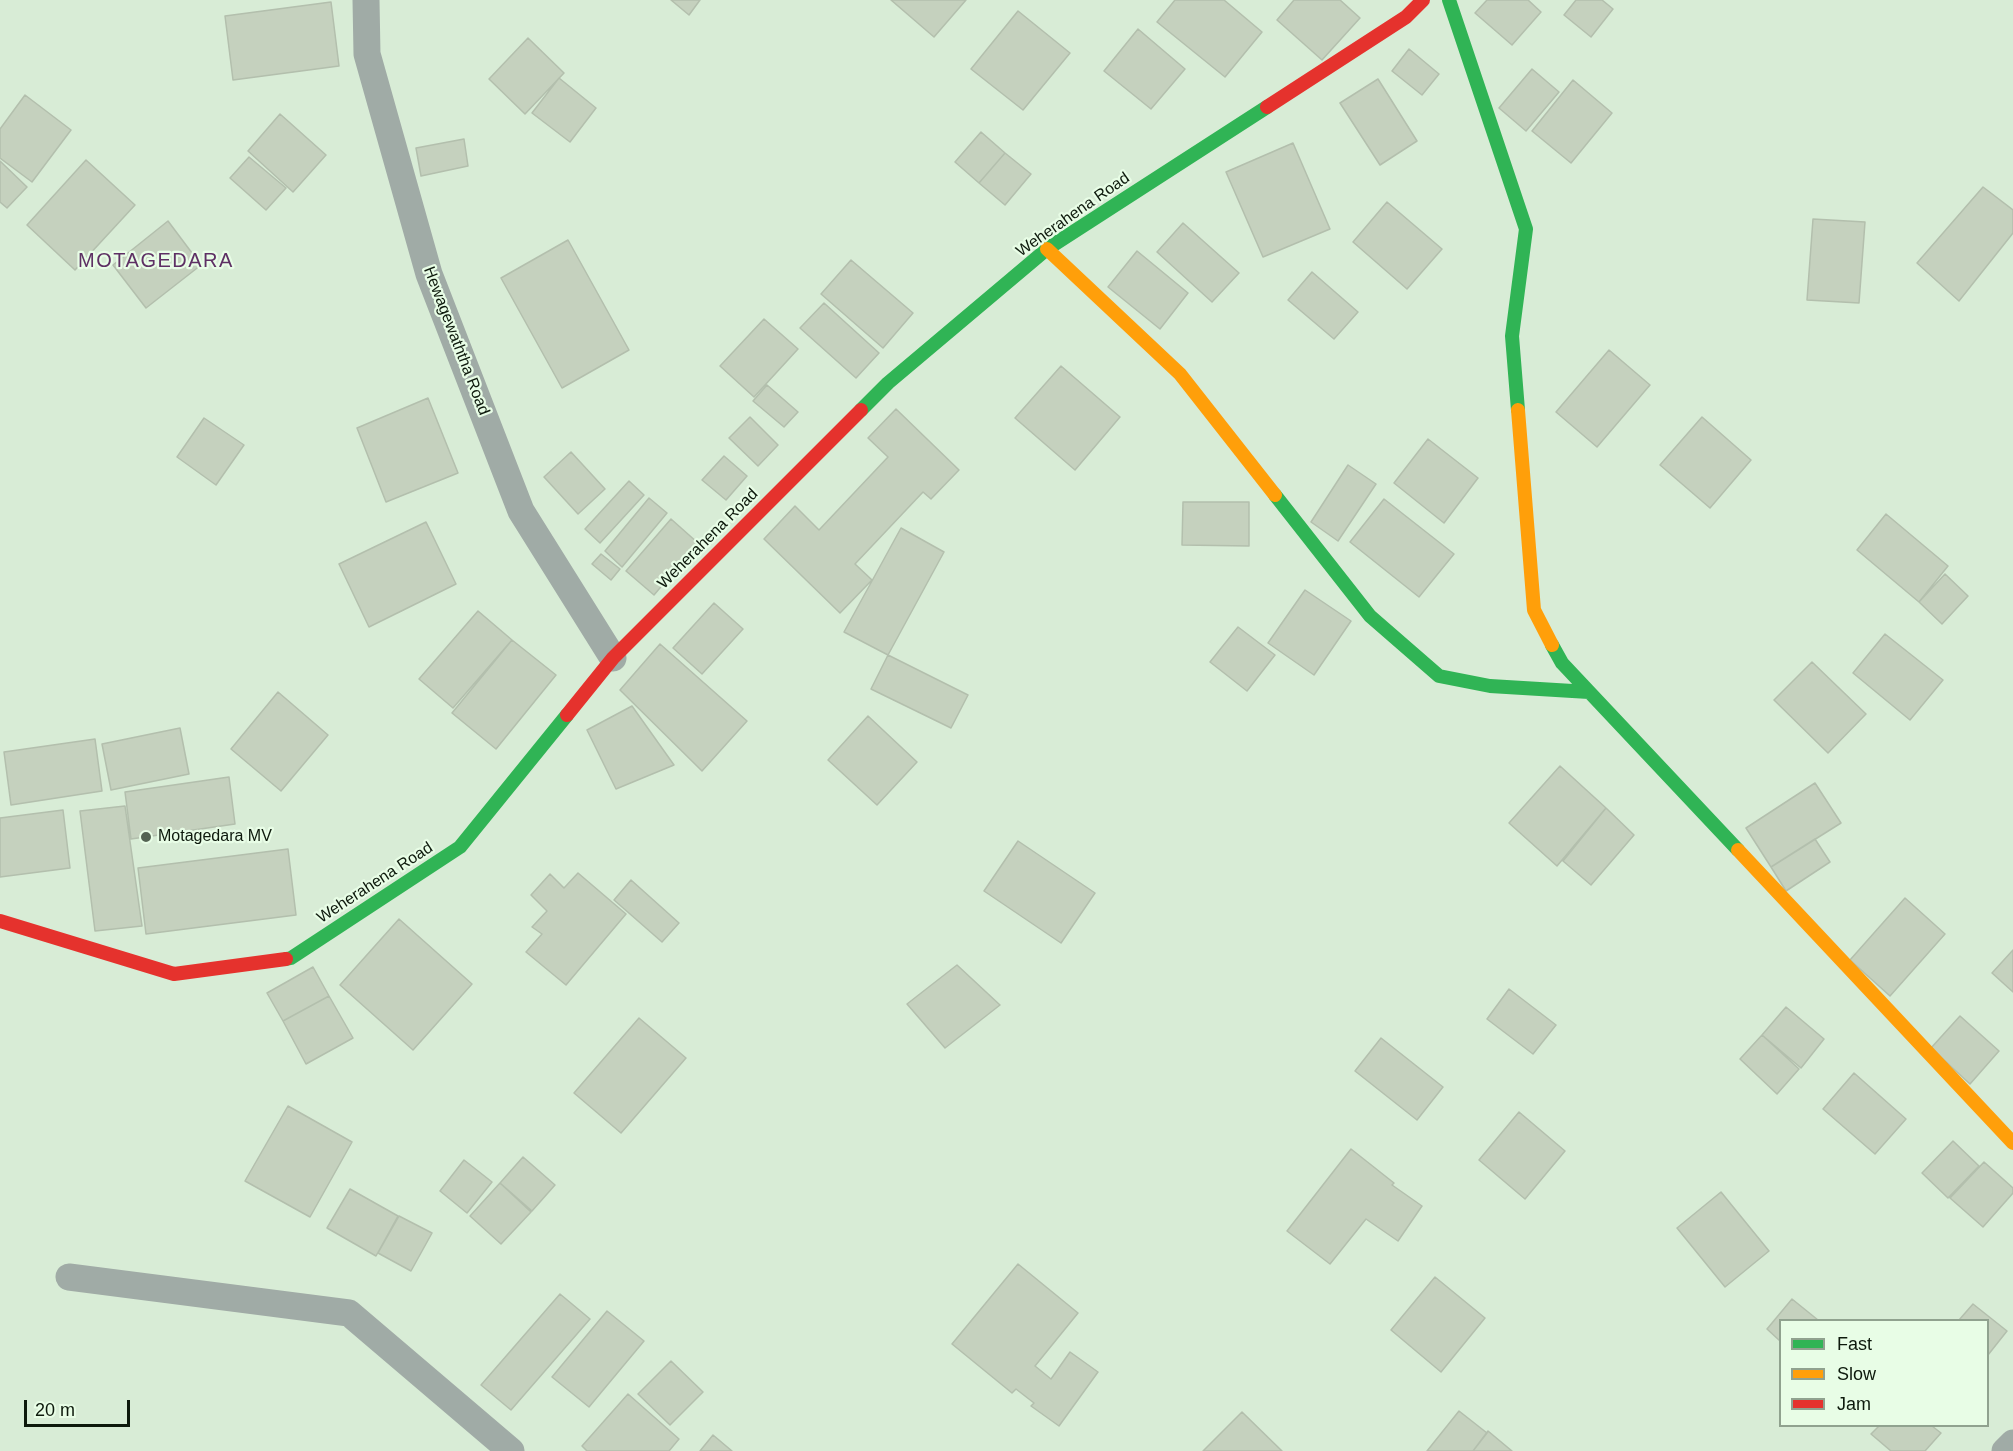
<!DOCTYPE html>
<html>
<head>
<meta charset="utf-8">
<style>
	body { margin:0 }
	#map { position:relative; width:2013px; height:1451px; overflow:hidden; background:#d8ecd6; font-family:Helvetica,sans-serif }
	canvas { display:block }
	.legend { position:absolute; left:1779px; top:1319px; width:210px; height:108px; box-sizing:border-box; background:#e8fde6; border:2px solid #90a28f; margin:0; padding:8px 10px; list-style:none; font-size:18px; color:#0d190c }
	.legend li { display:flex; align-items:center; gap:12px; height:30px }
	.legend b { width:30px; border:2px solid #90a28f }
	.scale { position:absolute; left:24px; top:1400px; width:106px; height:27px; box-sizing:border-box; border:3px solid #0d190c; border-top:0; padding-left:8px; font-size:18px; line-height:21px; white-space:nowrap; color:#0d190c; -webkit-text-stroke:4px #e8fde6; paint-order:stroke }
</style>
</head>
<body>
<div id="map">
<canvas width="2013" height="1451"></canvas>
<ul class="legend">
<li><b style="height:8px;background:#30b455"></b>Fast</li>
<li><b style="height:8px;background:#ff9f0a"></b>Slow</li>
<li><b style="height:8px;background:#e5322d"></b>Jam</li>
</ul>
<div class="scale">20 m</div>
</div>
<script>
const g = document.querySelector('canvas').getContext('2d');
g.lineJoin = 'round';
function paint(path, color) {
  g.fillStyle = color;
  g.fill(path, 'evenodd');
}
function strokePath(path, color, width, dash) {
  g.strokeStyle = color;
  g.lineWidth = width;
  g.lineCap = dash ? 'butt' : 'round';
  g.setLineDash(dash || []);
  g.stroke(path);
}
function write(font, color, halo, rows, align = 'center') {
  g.font = font + ' Helvetica,sans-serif';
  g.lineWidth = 4.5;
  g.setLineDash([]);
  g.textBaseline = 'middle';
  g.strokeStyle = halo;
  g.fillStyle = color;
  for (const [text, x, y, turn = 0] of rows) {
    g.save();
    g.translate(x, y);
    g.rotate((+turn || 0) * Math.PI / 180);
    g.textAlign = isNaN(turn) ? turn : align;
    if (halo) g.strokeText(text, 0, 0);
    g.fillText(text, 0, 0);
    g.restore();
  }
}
const building = new Path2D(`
	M 671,0 L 700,0 L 689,15 Z
	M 891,0 L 966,0 L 934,37 Z
	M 1175,0 L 1224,0 L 1262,32 L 1225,77 L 1157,22 Z
	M 1294,0 L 1340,0 L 1360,18 L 1322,60 L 1277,20 Z
	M 1487,0 L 1528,0 L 1541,12 L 1512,45 L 1475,13 Z
	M 1576,0 L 1602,0 L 1613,9 L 1591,37 L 1564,15 Z
	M 331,2 L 339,66 L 233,80 L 225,16 Z
	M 1018,11 L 1070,53 L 1023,110 L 971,69 Z
	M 1138,29 L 1185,69 L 1151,109 L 1104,71 Z
	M 528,38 L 564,73 L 525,114 L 489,79 Z
	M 1409,49 L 1439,74 L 1422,95 L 1392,71 Z
	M 1532,69 L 1559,92 L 1526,131 L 1499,108 Z
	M 559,78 L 596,108 L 570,142 L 532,113 Z
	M 1378,79 L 1417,141 L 1380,165 L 1340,103 Z
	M 1573,80 L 1612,113 L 1571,163 L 1532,131 Z
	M 25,95 L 71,130 L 32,182 L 0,158 L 0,129 Z
	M 280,114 L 326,155 L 293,192 L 248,151 Z
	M 981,132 L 1005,153 L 979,183 L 955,162 Z
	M 464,139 L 468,166 L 421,176 L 416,148 Z
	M 1293,143 L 1330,229 L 1263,257 L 1226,172 Z
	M 1005,153 L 1031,174 L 1005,205 L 979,183 Z
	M 249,157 L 286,188 L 266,210 L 230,178 Z
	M 86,160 L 135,205 L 75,270 L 27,225 Z
	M 0,161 L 27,187 L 7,208 L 0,202 Z
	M 1983,187 L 2013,210 L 2013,233 L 1959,301 L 1917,263 Z
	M 1387,202 L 1442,249 L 1407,289 L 1353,242 Z
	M 1813,219 L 1865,222 L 1859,303 L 1807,300 Z
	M 168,221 L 201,265 L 146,308 L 113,265 Z
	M 1183,223 L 1239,273 L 1212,302 L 1157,252 Z
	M 568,240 L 629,350 L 562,388 L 501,278 Z
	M 1137,251 L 1188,293 L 1160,329 L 1108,287 Z
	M 851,260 L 913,313 L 883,348 L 821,294 Z
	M 1312,272 L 1358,312 L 1334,339 L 1288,300 Z
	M 824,303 L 879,353 L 856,378 L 800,328 Z
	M 764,319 L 798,349 L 754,397 L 720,366 Z
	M 1609,350 L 1650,385 L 1597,447 L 1556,412 Z
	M 1061,366 L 1120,417 L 1075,470 L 1015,418 Z
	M 767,385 L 798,412 L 784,427 L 753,401 Z
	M 428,398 L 458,473 L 386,502 L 357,428 Z
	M 896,409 L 959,470 L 931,499 L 923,492 L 855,564 L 872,580 L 840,613 L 764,539 L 795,506 L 819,530 L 888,457 L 868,438 Z
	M 750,417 L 778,445 L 758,466 L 729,438 Z
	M 1702,417 L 1751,460 L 1710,508 L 1660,465 Z
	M 204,418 L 244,445 L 216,485 L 177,457 Z
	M 1428,439 L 1478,478 L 1444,523 L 1394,483 Z
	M 571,452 L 605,489 L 578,514 L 544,477 Z
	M 724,456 L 747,476 L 726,500 L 702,480 Z
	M 1348,465 L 1376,484 L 1338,541 L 1311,522 Z
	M 629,481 L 644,495 L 600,543 L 585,529 Z
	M 649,498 L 667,513 L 622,567 L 605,551 Z
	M 1384,499 L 1454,554 L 1419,597 L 1350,542 Z
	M 1183,502 L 1249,502 L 1249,546 L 1182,545 Z
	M 1886,514 L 1948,566 L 1919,602 L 1857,550 Z
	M 671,519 L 698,543 L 654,595 L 626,571 Z
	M 426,522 L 456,584 L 369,627 L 339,564 Z
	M 901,528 L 944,552 L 888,655 L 844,632 Z
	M 601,554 L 620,569 L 611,580 L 592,564 Z
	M 1945,574 L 1968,596 L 1942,624 L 1919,602 Z
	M 1305,590 L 1351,621 L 1314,675 L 1268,643 Z
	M 714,603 L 743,629 L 702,674 L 673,648 Z
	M 478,611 L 512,640 L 453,708 L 419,679 Z
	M 1238,627 L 1275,655 L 1247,691 L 1210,662 Z
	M 1885,634 L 1943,680 L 1910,720 L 1853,673 Z
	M 512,640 L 556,675 L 496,749 L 452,713 Z
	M 660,644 L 747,721 L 702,771 L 620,690 Z
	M 888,655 L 968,695 L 951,728 L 871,689 Z
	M 1812,662 L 1866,714 L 1828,753 L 1774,700 Z
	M 278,692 L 328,735 L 281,791 L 231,749 Z
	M 632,706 L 674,765 L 616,789 L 587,730 Z
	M 868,716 L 917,762 L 877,805 L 828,760 Z
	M 180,728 L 189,774 L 111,790 L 102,744 Z
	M 95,739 L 102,791 L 11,805 L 4,752 Z
	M 1560,766 L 1606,808 L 1557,866 L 1509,823 Z
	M 229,777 L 235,824 L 131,839 L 125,792 Z
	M 1815,783 L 1841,823 L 1771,867 L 1746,828 Z
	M 125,806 L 142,926 L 95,931 L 80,811 Z
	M 1606,808 L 1634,835 L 1591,885 L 1563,861 Z
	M 63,810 L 70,868 L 0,877 L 0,818 Z
	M 1815,839 L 1830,862 L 1786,891 L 1771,867 Z
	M 1018,841 L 1095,893 L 1061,943 L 984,891 Z
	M 288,849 L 296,915 L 146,934 L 138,868 Z
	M 578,873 L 626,914 L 566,985 L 526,952 L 542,934 L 532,927 L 547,911 L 531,895 L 550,874 L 564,888 Z
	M 631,880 L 679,923 L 662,942 L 614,900 Z
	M 1905,898 L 1945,934 L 1890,996 L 1850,960 Z
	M 399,919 L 472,984 L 413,1050 L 340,985 Z
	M 2013,950 L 2013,992 L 1992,973 Z
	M 957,965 L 1000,1005 L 945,1048 L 907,1004 Z
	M 313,967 L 329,996 L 283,1021 L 267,993 Z
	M 1509,989 L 1556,1025 L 1533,1054 L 1487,1019 Z
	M 329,996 L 353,1038 L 306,1064 L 283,1021 Z
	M 1786,1007 L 1824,1039 L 1801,1068 L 1762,1035 Z
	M 1960,1016 L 1999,1051 L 1970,1084 L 1931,1048 Z
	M 639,1018 L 686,1058 L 621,1133 L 574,1093 Z
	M 1762,1035 L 1799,1069 L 1777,1094 L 1740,1059 Z
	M 1381,1038 L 1443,1087 L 1417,1120 L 1355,1071 Z
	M 1854,1073 L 1906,1119 L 1875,1154 L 1823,1109 Z
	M 288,1106 L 352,1142 L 310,1217 L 245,1181 Z
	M 1519,1112 L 1565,1151 L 1525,1199 L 1479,1160 Z
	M 1953,1141 L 1979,1166 L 1948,1198 L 1922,1173 Z
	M 1351,1149 L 1394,1183 L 1392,1185 L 1422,1206 L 1398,1241 L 1366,1219 L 1330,1264 L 1287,1231 Z
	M 523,1157 L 555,1185 L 532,1211 L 500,1183 Z
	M 464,1160 L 492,1182 L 467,1213 L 440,1191 Z
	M 1984,1162 L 2013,1188 L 2013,1193 L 1983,1227 L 1950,1198 Z
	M 500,1183 L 531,1212 L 501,1244 L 470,1216 Z
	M 350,1189 L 398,1216 L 376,1256 L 327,1228 Z
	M 1721,1192 L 1769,1251 L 1725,1287 L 1677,1228 Z
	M 399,1216 L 432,1233 L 411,1271 L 378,1253 Z
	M 1018,1264 L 1078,1313 L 1035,1366 L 1051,1379 L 1070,1352 L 1098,1372 L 1059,1426 L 1031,1406 L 1034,1403 L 1016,1389 L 1012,1393 L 952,1344 Z
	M 1435,1277 L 1485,1318 L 1441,1372 L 1391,1330 Z
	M 560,1294 L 590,1319 L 511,1410 L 481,1385 Z
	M 1792,1299 L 1818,1320 L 1780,1320 L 1780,1341 L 1767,1329 Z
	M 1973,1304 L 2007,1331 L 1988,1355 L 1988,1320 L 1959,1320 Z
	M 607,1311 L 644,1341 L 589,1407 L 552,1377 Z
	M 671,1361 L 703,1392 L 670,1425 L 638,1394 Z
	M 628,1394 L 679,1439 L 669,1451 L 587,1451 L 582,1446 Z
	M 1459,1411 L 1487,1433 L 1473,1451 L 1427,1451 Z
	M 1242,1412 L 1282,1451 L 1203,1451 Z
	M 1879,1426 L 1932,1426 L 1941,1433 L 1925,1451 L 1891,1451 L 1871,1434 Z
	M 1488,1431 L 1512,1451 L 1473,1451 Z
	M 713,1435 L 732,1451 L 700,1451 Z`);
const street = new Path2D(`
	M 366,0 L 367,54 L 429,274 L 521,511 L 613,658
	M 69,1277 L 349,1313 L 511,1451
	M 2005,1451 L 2013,1443`);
const fast = new Path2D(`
	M 1449,0 L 1526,229 L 1512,336 L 1518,410
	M 861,410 L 888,383 L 1047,249 L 1267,107
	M 1275,495 L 1370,616 L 1439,676 L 1490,686 L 1589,692
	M 1552,645 L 1562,663 L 1738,850
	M 286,959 L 291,958 L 460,847 L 567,715`);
const slow = new Path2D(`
	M 1047,249 L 1180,374 L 1275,495
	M 1518,410 L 1534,610 L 1552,645
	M 1738,850 L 2013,1143`);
const jam = new Path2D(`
	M 1267,107 L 1406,17 L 1423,0
	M 567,715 L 613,658 L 861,410
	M 0,921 L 174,974 L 286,959`);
const markers = [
	[146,837,6,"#546353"]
];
const streetNames = [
	["Weherahena Road",1073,215,-35],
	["Hewagewaththa Road",456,341,69],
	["Weherahena Road",708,539,-45],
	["Weherahena Road",375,883,-33]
];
const poiNames = [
	["Motagedara MV",158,837]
];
const quarterNames = [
	["MOTAGEDARA",156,261]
];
paint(building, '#c5d1be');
strokePath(building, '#b3bfad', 1.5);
strokePath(street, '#a0aba6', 27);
strokePath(fast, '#30b455', 14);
strokePath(slow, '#ff9f0a', 14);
strokePath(jam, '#e5322d', 14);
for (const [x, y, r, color] of markers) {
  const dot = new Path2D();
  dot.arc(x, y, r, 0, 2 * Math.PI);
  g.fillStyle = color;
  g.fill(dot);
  strokePath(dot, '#e8fde6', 2);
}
write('16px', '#0d190c', '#e8fde6', streetNames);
write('16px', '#0d190c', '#e8fde6', poiNames, 'left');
g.letterSpacing = '1.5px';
write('20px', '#5e3064', '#e8fde6', quarterNames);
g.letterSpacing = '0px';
</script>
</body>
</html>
